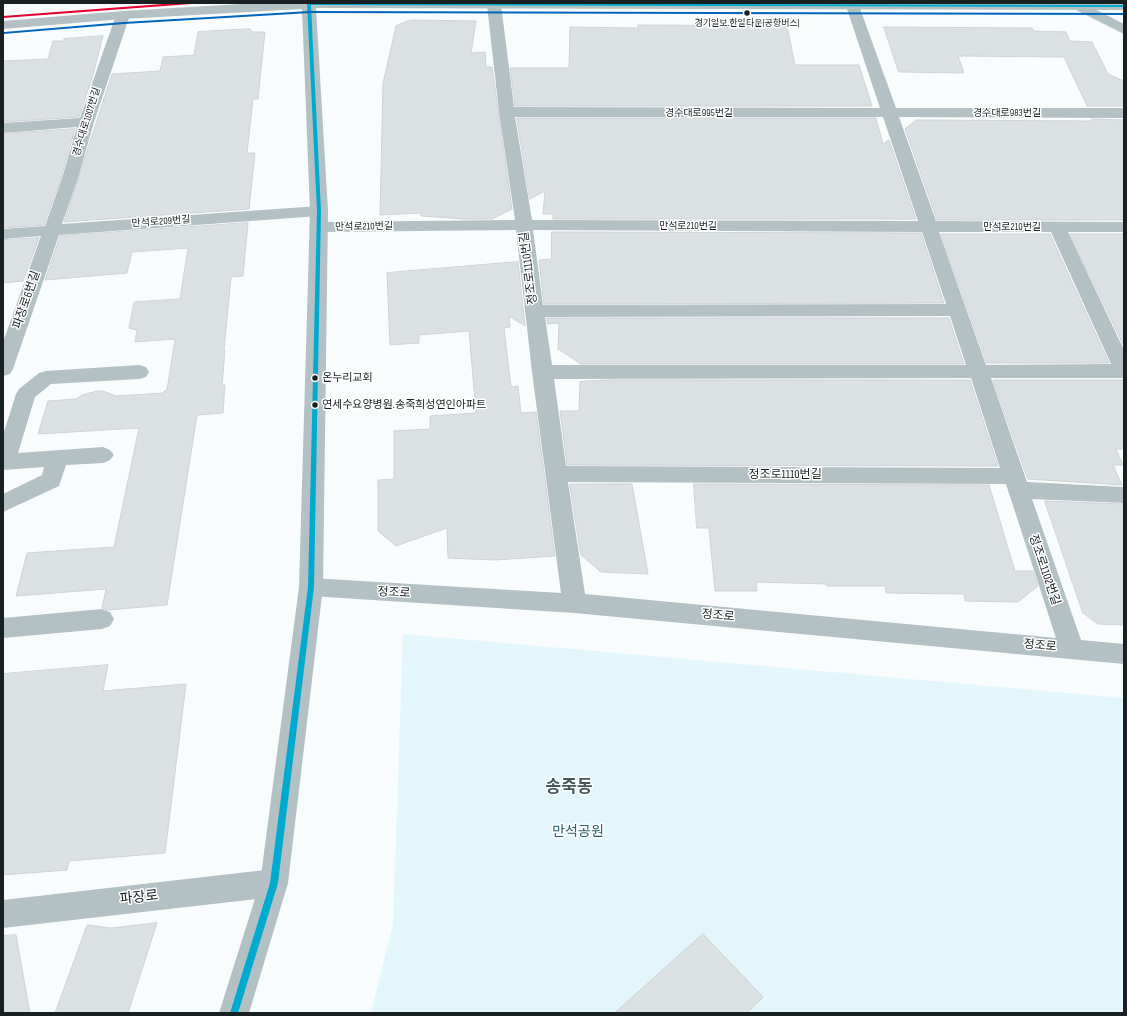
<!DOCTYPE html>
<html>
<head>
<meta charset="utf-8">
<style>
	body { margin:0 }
	#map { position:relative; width:1127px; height:1016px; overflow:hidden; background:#f9fcfd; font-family:"Sofia Sans Condensed",sans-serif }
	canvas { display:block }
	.frame { position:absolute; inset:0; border:4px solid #182022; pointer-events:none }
</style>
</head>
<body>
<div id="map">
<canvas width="1127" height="1016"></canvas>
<div class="frame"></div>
</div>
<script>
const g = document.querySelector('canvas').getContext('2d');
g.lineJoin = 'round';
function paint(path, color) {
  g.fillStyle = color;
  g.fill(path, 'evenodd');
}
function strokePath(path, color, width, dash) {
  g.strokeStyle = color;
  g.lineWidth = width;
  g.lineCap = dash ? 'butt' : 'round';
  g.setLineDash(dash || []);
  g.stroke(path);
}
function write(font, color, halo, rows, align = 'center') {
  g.font = font + ' "Sofia Sans Condensed","Noto Sans KR",sans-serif';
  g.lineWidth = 3;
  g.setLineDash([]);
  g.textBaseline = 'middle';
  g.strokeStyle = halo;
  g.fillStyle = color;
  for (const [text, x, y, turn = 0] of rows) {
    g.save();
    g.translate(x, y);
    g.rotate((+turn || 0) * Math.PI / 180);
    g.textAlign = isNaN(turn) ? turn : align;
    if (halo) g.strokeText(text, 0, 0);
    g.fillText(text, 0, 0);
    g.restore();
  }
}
const green = new Path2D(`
	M 403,634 L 1124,698 L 1124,1013 L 371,1013 L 393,924 Z`);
const building = new Path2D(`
	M 411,20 L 476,21 L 471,53 L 485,52 L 486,67 L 492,67 L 512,209 L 492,219 L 464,219 L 421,216 L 421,213 L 380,215 L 383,83 L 396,26 Z
	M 638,25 L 787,26 L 795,65 L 859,65 L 872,106 L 515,106 L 510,68 L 569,68 L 570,27 L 638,28 Z
	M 884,27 L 1032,28 L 1034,31 L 1066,32 L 1070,41 L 1092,42 L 1108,74 L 1124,81 L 1124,106 L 1087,106 L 1064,57 L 958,56 L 964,73 L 899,72 Z
	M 250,29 L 252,32 L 265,32 L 258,99 L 253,99 L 247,153 L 255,153 L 249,209 L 64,222 L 112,74 L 160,71 L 163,57 L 194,55 L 198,32 Z
	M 103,36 L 93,75 L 79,117 L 3,122 L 3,61 L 48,59 L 53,41 L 63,41 L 64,39 Z
	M 517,118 L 876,118 L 883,144 L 889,140 L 916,219 L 553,219 L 553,214 L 543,214 L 545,191 L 530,199 Z
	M 1092,119 L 1124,120 L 1124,220 L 937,220 L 905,129 L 916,120 L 1093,121 Z
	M 75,129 L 61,178 L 44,225 L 3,228 L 3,134 Z
	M 248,223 L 243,276 L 231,277 L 224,350 L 225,350 L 222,386 L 225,385 L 223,413 L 197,415 L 167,605 L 108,610 L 102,608 L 106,589 L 16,596 L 27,553 L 114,547 L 139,428 L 38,434 L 48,401 L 76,399 L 82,395 L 97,391 L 103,391 L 116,396 L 164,393 L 164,391 L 167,390 L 175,339 L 135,342 L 137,330 L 129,328 L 134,302 L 180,299 L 188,248 L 132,252 L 127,273 L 45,280 L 60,236 Z
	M 552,232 L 921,233 L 944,303 L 544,304 L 539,260 L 551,259 Z
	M 941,234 L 1050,234 L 1109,363 L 987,363 Z
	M 1070,234 L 1124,234 L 1124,346 Z
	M 39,238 L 23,281 L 3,283 L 3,240 Z
	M 518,262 L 525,326 L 509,316 L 510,327 L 504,328 L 511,387 L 518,386 L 521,413 L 536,412 L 555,556 L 495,560 L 448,558 L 447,528 L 396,546 L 378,531 L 378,480 L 394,479 L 394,431 L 430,429 L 430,416 L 476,413 L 469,331 L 419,335 L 419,343 L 390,345 L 387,273 Z
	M 547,318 L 949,318 L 964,364 L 581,364 L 558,349 L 559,323 L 548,324 Z
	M 606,380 L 970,380 L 998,466 L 567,465 L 560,411 L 579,411 L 580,382 Z
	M 993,380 L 1124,380 L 1124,449 L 1116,449 L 1123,465 L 1113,465 L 1122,485 L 1028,479 Z
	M 570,484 L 632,484 L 648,574 L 601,572 L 581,555 Z
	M 694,484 L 989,485 L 1015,571 L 1033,571 L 1038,586 L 1018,602 L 965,601 L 964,594 L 886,593 L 885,586 L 827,586 L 827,584 L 756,582 L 757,591 L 715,591 L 709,528 L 697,528 Z
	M 1045,501 L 1124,504 L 1124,625 L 1098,624 L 1083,613 Z
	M 108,665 L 103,691 L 186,684 L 165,853 L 69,861 L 67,870 L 3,875 L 3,674 Z
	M 157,923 L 128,1013 L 55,1013 L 87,925 L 111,928 Z
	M 703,934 L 763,997 L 747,1013 L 615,1013 Z
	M 16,935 L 30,1013 L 3,1013 L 3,936 Z`);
const minor = new Path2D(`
	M 489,3 L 499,3 L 501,5 L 514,107 L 880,108 L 846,6 L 848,3 L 858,3 L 896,108 L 1124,108 L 1124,118 L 899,117 L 936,221 L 1124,222 L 1124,232 L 1068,232 L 1124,350 L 1124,378 L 991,378 L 1027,482 L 1124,487 L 1124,503 L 1032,499 L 1081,640 L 1124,644 L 1124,664 L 574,613 L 311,596 L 303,594 L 299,587 L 303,580 L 311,578 L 561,593 L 532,372 L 516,230 L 318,232 L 312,231 L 309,227 L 312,223 L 318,222 L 515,220 L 499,112 L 487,5 ZM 515,117 L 883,117 L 918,221 L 532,220 ZM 533,230 L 922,232 L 946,304 L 543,305 ZM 939,232 L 1051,232 L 1111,364 L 986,365 ZM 950,316 L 966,365 L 552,365 L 545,317 ZM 971,378 L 1000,468 L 566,466 L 554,379 ZM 568,482 L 1006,484 L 1056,638 L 585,594 Z
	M 1066,3 L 1083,3 L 1124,24 L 1124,34 L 1068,6 Z
	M 123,11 L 128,12 L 130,15 L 94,122 L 78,178 L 62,224 L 319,206 L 325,207 L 328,211 L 325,215 L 319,216 L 59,235 L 13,369 L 10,374 L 3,376 L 3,342 L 41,236 L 3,239 L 3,229 L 45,226 L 62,178 L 77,127 L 3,133 L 3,123 L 80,118 L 116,15 L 118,12 Z
	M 139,365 L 146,367 L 149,372 L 146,377 L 139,379 L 51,384 L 35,397 L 18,453 L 103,447 L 110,450 L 114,455 L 110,460 L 103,463 L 66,465 L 59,486 L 3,512 L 3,494 L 42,475 L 44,467 L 3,470 L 3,435 L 16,394 L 19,389 L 39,373 L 46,371 Z
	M 102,609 L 110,612 L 114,619 L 110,626 L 102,629 L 3,638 L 3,618 Z
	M 274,869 L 284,873 L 288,883 L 284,893 L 274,897 L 3,928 L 3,900 Z`);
const major = new Path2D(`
	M 257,3 L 1124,3 L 1124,10 L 316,8 L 328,211 L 323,587 L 288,883 L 249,1013 L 219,1013 L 260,883 L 299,587 L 310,211 L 302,9 L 123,19 L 3,29 L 3,21 L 123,11 Z`);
const bus1 = new Path2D(`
	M 307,3 L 1124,5 L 1124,7 L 311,5 L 321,211 L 314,587 L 278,883 L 238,1013 L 230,1013 L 270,883 L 308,587 L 317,211 Z`);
const bus2 = new Path2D(`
	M 310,11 L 1124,13 L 1124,15 L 310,13 L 124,24 L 3,34 L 3,32 L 4,32 L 124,22 Z`);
const bus3 = new Path2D(`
	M 176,3 L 193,3 L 191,4 L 3,18 L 3,16 Z`);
const markers = [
	[747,13,3.5,"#182022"],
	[315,378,3.5,"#182022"],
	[315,405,3.5,"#182022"]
];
const farBusnames = [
	["경기일보.한일타운(공항버스)",747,24]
];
const farStreetnames = [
	["경수대로995번길",699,113],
	["경수대로983번길",1007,113],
	["경수대로1007번길",87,122,-73],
	["만석로209번길",161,222,-4],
	["만석로210번길",688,226],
	["만석로210번길",364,227,-1],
	["만석로210번길",1012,227]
];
const busNames = [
	["온누리교회",322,378],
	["연세수요양병원.송죽희성연인아파트",322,405]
];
const streetNames = [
	["정조로1110번길",529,268,-97],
	["파장로6번길",27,300,-71],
	["정조로1110번길",785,475],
	["정조로1102번길",1044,570,71],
	["정조로",394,593,3],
	["정조로",718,616,5],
	["정조로",1040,646,5]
];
const nearParknames = [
	["만석공원",578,832]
];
const nearStreetnames = [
	["파장로",139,898,-6]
];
const nearQuarternames = [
	["송죽동",569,788]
];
paint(green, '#e2f6fc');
paint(building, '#dbe0e2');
strokePath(building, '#ced3d5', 1);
paint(minor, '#b3c0c4');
paint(major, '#b3c1c5');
paint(bus1, '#00a9ce');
paint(bus2, '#0065bd');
paint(bus3, '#e4002b');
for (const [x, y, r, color] of markers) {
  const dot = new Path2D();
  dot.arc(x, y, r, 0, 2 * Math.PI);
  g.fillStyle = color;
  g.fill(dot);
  strokePath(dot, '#fff', 1.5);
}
write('9px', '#182022', '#fff', farBusnames);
write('10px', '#182022', '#fff', farStreetnames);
write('11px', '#182022', '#fff', busNames, 'left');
write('12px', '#182022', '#fff', streetNames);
write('14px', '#26616d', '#fff', nearParknames);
write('14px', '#182022', '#fff', nearStreetnames);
write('bold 17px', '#43575b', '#fff', nearQuarternames);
</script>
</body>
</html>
